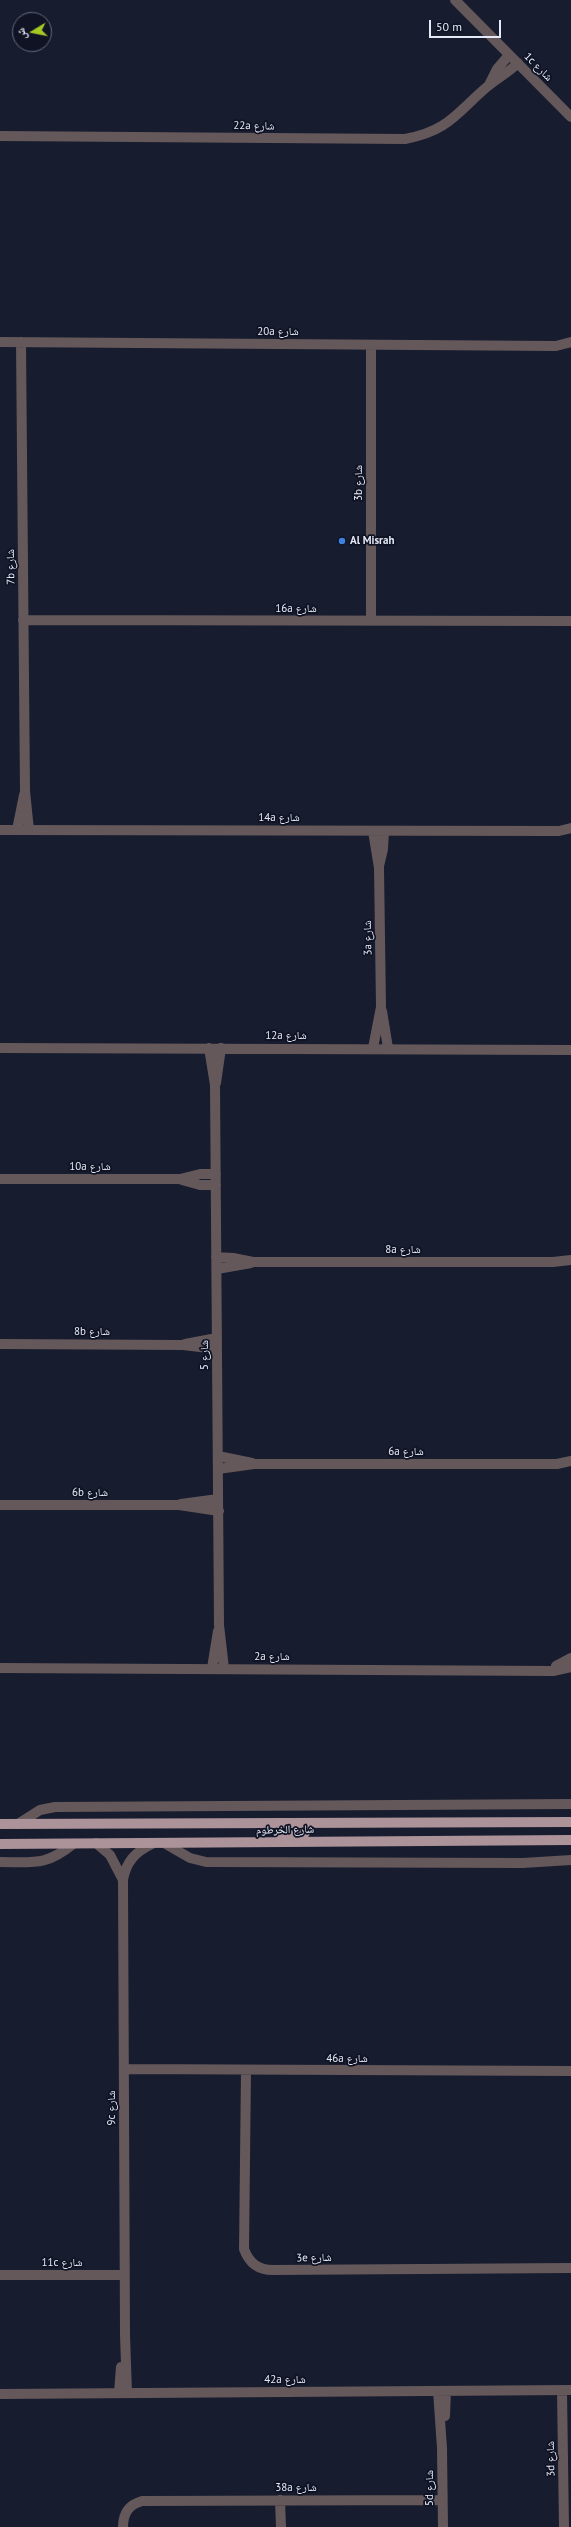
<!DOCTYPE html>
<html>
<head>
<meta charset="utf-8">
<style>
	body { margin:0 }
	#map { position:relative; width:571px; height:2527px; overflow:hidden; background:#171c2e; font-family:"PT Sans","Noto Naskh Arabic",sans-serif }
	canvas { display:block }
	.north { position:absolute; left:12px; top:12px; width:40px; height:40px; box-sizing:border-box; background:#0f1324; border:1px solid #656978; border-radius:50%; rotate:260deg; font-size:11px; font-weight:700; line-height:16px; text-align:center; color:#e6eaf7 }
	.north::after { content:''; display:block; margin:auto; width:14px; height:18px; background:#a5c823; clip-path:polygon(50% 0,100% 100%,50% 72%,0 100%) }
	.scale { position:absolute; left:429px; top:20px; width:72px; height:18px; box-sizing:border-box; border:2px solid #e6eaf7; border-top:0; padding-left:5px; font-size:12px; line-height:14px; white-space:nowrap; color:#e6eaf7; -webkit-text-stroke:3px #0f1324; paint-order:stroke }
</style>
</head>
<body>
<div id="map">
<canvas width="571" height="2527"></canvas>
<div class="north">ش</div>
<div class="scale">50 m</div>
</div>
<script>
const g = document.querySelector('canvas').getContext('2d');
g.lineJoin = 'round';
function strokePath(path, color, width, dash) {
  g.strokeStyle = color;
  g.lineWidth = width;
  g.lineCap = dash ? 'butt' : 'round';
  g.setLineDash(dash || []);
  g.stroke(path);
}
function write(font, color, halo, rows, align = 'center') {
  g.font = font + ' "PT Sans","Noto Naskh Arabic",sans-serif';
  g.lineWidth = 3.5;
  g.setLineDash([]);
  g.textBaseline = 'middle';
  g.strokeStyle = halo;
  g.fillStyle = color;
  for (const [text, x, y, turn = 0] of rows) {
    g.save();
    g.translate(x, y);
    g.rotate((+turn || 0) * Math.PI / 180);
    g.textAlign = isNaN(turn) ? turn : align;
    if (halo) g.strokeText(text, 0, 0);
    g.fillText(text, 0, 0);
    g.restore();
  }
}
const minor = new Path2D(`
	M 455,0 L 571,117
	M 489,85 L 497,69 L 509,55
	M 0,136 L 405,139 C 449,131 457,112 488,86 C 498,78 509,72 518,63
	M 0,342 L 556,346 L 571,342
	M 21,342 L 25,791 L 29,830
	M 371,345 L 371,621
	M 23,620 L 571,621
	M 0,830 L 559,831 L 571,828
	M 17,830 L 24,795
	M 373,831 L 379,868 L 381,1007 L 373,1048
	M 379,866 L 383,849 L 384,831
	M 382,1011 L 388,1048
	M 0,1048 L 571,1050
	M 209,1048 L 215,1085 L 219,1625 L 224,1668
	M 216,1083 L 221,1048
	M 0,1179 L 180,1179 L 200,1174 L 216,1174
	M 182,1180 L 200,1185 L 216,1185
	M 216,1257 L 233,1258 L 253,1262 L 553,1262 L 571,1260
	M 217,1269 L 251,1263
	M 0,1344 L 183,1345 L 217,1349
	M 185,1344 L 217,1338
	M 218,1456 L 252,1463
	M 218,1469 L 254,1464 L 557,1464 L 571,1461
	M 181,1504 L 218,1499
	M 0,1505 L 179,1505 L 219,1511
	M 556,1666 L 571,1658
	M 0,1668 L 554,1671 L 571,1667
	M 212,1668 L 218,1631
	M 18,1824 L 40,1810 L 55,1807 L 571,1804
	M 96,1843 L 110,1855 L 123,1880
	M 164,1843 L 190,1858 L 206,1862 L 523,1863 L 571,1860
	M 0,1862 C 34,1862 46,1866 73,1844
	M 124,2069 L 571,2071
	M 246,2071 L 244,2249 C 249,2263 258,2270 273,2270 L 571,2268
	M 0,2275 L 124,2275
	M 438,2391 L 442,2448 L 443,2527
	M 562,2391 L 564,2527
	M 119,2393 L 121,2367
	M 127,2393 L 125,2335 L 123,1880 C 126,1862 135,1852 152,1844
	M 0,2394 L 571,2390
	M 445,2416 L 446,2391
	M 280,2500 L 281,2527
	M 123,2527 C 123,2514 128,2505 142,2501 L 442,2500`);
const major = new Path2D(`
	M 0,1824 L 571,1822
	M 279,1837 L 304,1834 L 308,1828 L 309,1823
	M 0,1844 L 571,1840`);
const markers = [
	[342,541,4,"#3f7fe0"]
];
const streetNames = [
	["1c شارع",538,67,45],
	["22a شارع",254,126,1],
	["20a شارع",278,332],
	["3b شارع",359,483,-90],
	["7b شارع",11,567,-91],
	["16a شارع",296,609],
	["14a شارع",279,818],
	["3a شارع",368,938,-91],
	["12a شارع",286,1036],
	["10a شارع",90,1167],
	["8a شارع",403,1250],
	["8b شارع",92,1332],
	["شارع 5",205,1355,-90],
	["6a شارع",406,1452],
	["6b شارع",90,1493],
	["2a شارع",272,1657],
	["شارع الخرطوم",285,1830,-1],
	["46a شارع",347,2059],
	["9c شارع",112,2108,-90],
	["3e شارع",314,2258,-1],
	["11c شارع",62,2263],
	["42a شارع",285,2380],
	["3d شارع",551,2459,-91],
	["38a شارع",296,2488],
	["5d شارع",430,2488,-90]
];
const poiNames = [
	["Al Misrah",350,541]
];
strokePath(minor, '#64585b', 10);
strokePath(major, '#ac9399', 10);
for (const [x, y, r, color] of markers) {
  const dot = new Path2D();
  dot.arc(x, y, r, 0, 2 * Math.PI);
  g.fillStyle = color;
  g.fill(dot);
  strokePath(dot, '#0f1324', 1.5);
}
write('11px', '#e6eaf7', '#0f1324', streetNames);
write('bold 11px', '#e6eaf7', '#0f1324', poiNames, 'left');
</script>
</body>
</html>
